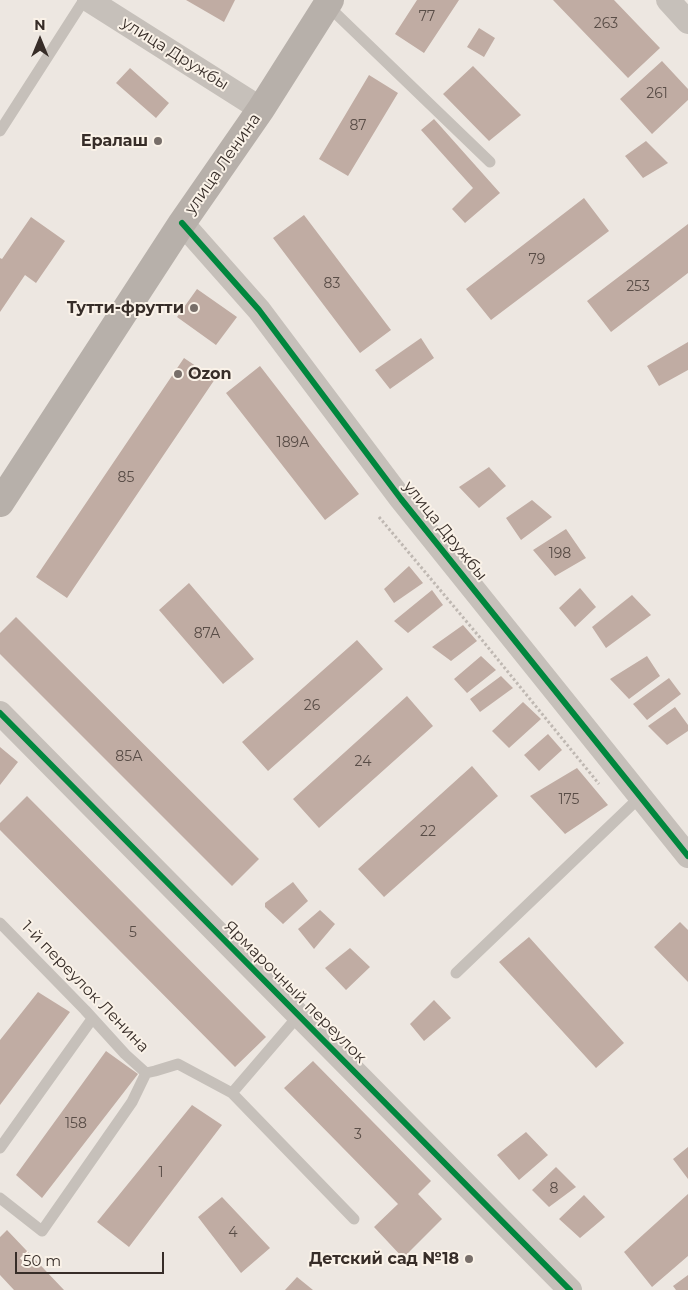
<!DOCTYPE html>
<html>
<head>
<meta charset="utf-8">
<style>
	body { margin:0 }
	#map { position:relative; width:688px; height:1290px; overflow:hidden; background:#ede7e1; font-family:Montserrat,sans-serif }
	canvas { display:block }
	.north { position:absolute; left:15px; top:15px; width:50px; height:50px; -webkit-text-stroke:4px #faf2e8; paint-order:stroke; rotate:0deg; font-size:14px; font-weight:700; line-height:20px; text-align:center; color:#372d28 }
	.north::after { content:''; display:block; margin:auto; width:18px; height:22px; background:#372d28; clip-path:polygon(50% 0,100% 100%,50% 72%,0 100%) }
	.scale { position:absolute; left:15px; top:1252px; width:149px; height:22px; box-sizing:border-box; border:2px solid #372d28; border-top:0; padding-left:6px; font-size:15px; line-height:18px; white-space:nowrap; color:#372d28; -webkit-text-stroke:4px #faf2e8; paint-order:stroke }
</style>
</head>
<body>
<div id="map">
<canvas width="688" height="1290"></canvas>
<div class="north">N</div>
<div class="scale">50 m</div>
</div>
<script>
const g = document.querySelector('canvas').getContext('2d');
g.lineJoin = 'round';
function paint(path, color) {
  g.fillStyle = color;
  g.fill(path, 'evenodd');
}
function strokePath(path, color, width, dash) {
  g.strokeStyle = color;
  g.lineWidth = width;
  g.lineCap = dash ? 'butt' : 'round';
  g.setLineDash(dash || []);
  g.stroke(path);
}
function write(font, color, halo, rows, align = 'center') {
  g.font = font + ' Montserrat,sans-serif';
  g.lineWidth = 4;
  g.setLineDash([]);
  g.textBaseline = 'middle';
  g.strokeStyle = halo;
  g.fillStyle = color;
  for (const [text, x, y, turn = 0] of rows) {
    g.save();
    g.translate(x, y);
    g.rotate((+turn || 0) * Math.PI / 180);
    g.textAlign = isNaN(turn) ? turn : align;
    if (halo) g.strokeText(text, 0, 0);
    g.fillText(text, 0, 0);
    g.restore();
  }
}
const building = new Path2D(`
	M 186,0 L 235,0 L 224,22 Z
	M 417,0 L 459,0 L 424,53 L 395,34 Z
	M 553,0 L 614,0 L 660,48 L 628,78 Z
	M 479,28 L 495,38 L 484,57 L 467,47 Z
	M 662,61 L 688,89 L 688,100 L 652,134 L 620,99 Z
	M 473,66 L 521,115 L 489,141 L 443,94 Z
	M 130,68 L 169,103 L 156,118 L 116,83 Z
	M 369,75 L 398,93 L 348,176 L 319,159 Z
	M 434,119 L 500,193 L 465,223 L 452,209 L 473,188 L 421,130 Z
	M 646,141 L 668,163 L 643,178 L 625,156 Z
	M 584,198 L 609,231 L 491,320 L 466,289 Z
	M 304,215 L 391,330 L 360,353 L 273,238 Z
	M 31,217 L 65,241 L 36,283 L 25,275 L 0,312 L 0,258 L 2,259 Z
	M 688,224 L 688,273 L 611,332 L 587,301 Z
	M 197,289 L 237,317 L 216,345 L 177,317 Z
	M 421,338 L 434,358 L 390,389 L 375,370 Z
	M 688,342 L 688,370 L 659,386 L 647,366 Z
	M 184,358 L 215,379 L 67,598 L 36,577 Z
	M 260,366 L 359,494 L 325,520 L 226,393 Z
	M 489,467 L 506,486 L 479,508 L 459,487 Z
	M 532,500 L 552,517 L 521,540 L 506,518 Z
	M 566,529 L 586,558 L 555,576 L 533,550 Z
	M 409,566 L 423,583 L 394,603 L 384,589 Z
	M 189,583 L 254,659 L 223,684 L 159,610 Z
	M 580,588 L 596,607 L 575,627 L 559,608 Z
	M 432,590 L 443,605 L 408,633 L 394,621 Z
	M 632,595 L 651,615 L 606,648 L 592,627 Z
	M 16,617 L 259,859 L 232,886 L 0,654 L 0,633 Z
	M 463,625 L 477,641 L 451,661 L 432,647 Z
	M 357,640 L 383,669 L 268,771 L 242,742 Z
	M 481,656 L 496,670 L 467,693 L 454,679 Z
	M 647,656 L 660,676 L 629,699 L 610,679 Z
	M 501,676 L 513,688 L 480,712 L 470,699 Z
	M 669,678 L 681,694 L 647,720 L 633,704 Z
	M 407,696 L 433,726 L 319,828 L 293,799 Z
	M 523,702 L 541,719 L 509,748 L 492,731 Z
	M 675,707 L 688,725 L 688,731 L 667,745 L 648,726 Z
	M 548,734 L 562,750 L 539,771 L 524,755 Z
	M 0,747 L 18,762 L 0,785 Z
	M 472,766 L 498,796 L 384,897 L 358,869 Z
	M 577,768 L 608,805 L 565,834 L 530,796 Z
	M 27,796 L 266,1037 L 235,1067 L 0,830 L 0,823 Z
	M 293,882 L 308,901 L 283,924 L 265,907 L 265,903 Z
	M 320,910 L 335,924 L 314,949 L 298,929 Z
	M 680,922 L 688,930 L 688,982 L 654,947 Z
	M 529,937 L 624,1043 L 596,1068 L 499,962 Z
	M 350,948 L 370,967 L 346,990 L 325,968 Z
	M 38,992 L 70,1012 L 0,1105 L 0,1040 Z
	M 434,1000 L 451,1018 L 424,1041 L 410,1024 Z
	M 106,1051 L 138,1074 L 42,1198 L 16,1175 Z
	M 313,1061 L 431,1181 L 418,1194 L 442,1219 L 403,1258 L 374,1227 L 398,1204 L 284,1088 Z
	M 192,1105 L 222,1125 L 129,1247 L 97,1222 Z
	M 526,1132 L 548,1155 L 519,1180 L 497,1155 Z
	M 688,1147 L 688,1179 L 673,1159 Z
	M 556,1167 L 576,1187 L 549,1207 L 532,1190 Z
	M 688,1194 L 688,1256 L 652,1287 L 624,1252 Z
	M 584,1195 L 605,1217 L 580,1238 L 559,1219 Z
	M 222,1197 L 270,1248 L 241,1273 L 198,1217 Z
	M 7,1230 L 64,1290 L 14,1290 L 0,1275 L 0,1237 Z
	M 688,1275 L 688,1290 L 676,1290 L 673,1286 Z
	M 297,1277 L 313,1290 L 285,1290 Z`);
const path = new Path2D(`
	M 379,517 L 482,640 L 599,784`);
const service = new Path2D(`
	M 327,5 L 490,162
	M 0,131 L 84,0
	M 0,923 L 85,1010 L 125,1054 L 146,1073 L 155,1071 L 178,1064 L 232,1093 L 354,1219
	M 456,973 L 640,797
	M 232,1093 L 299,1015
	M 0,1148 L 92,1019
	M 0,1198 L 42,1231 L 132,1102 L 146,1073`);
const minor = new Path2D(`
	M 89,0 L 261,109
	M 668,0 L 688,22
	M 182,223 L 259,310 L 401,499 L 688,856
	M 0,713 L 570,1290`);
const secondary = new Path2D(`
	M 0,503 L 182,223 L 261,109 L 330,0`);
const cycleway = new Path2D(`
	M 182,223 L 259,310 L 401,499 L 688,856
	M 0,713 L 570,1290`);
const markers = [
	[158,141,5,"#776e69"],
	[194,308,5,"#776e69"],
	[178,374,5,"#776e69"],
	[469,1259,5,"#776e69"]
];
const numberNames = [
	["77",427,17],
	["263",606,24],
	["261",657,94],
	["87",358,126],
	["79",537,260],
	["83",332,284],
	["253",638,287],
	["189А",293,443],
	["85",126,478],
	["198",560,554],
	["87А",207,634],
	["26",312,706],
	["85А",129,757],
	["24",363,762],
	["175",569,800],
	["22",428,832],
	["5",133,933],
	["158",76,1124],
	["3",358,1135],
	["1",161,1173],
	["8",554,1189],
	["4",233,1233]
];
const streetNames = [
	["улица Дружбы",175,54,32],
	["улица Ленина",223,164,-55],
	["улица Дружбы",445,531,51],
	["1-й переулок Ленина",85,987,46],
	["Ярмарочный переулок",295,992,45]
];
const poiNames = [
	["Ералаш",148,141],
	["Тутти-фрутти",184,308],
	["Ozon",188,374,"left"],
	["Детский сад №18",459,1259]
];
paint(building, '#c0aca3');
strokePath(path, '#bfb8b2', 3, [2.5, 2.5]);
strokePath(service, '#c6c0ba', 11);
strokePath(minor, '#c6c0ba', 24);
strokePath(secondary, '#b7b0aa', 28);
strokePath(cycleway, '#00873e', 6);
for (const [x, y, r, color] of markers) {
  const dot = new Path2D();
  dot.arc(x, y, r, 0, 2 * Math.PI);
  g.fillStyle = color;
  g.fill(dot);
  strokePath(dot, '#faf2e8', 2);
}
write('14px', '#594d47', null, numberNames);
write('16px', '#372d28', '#faf2e8', streetNames);
write('bold 16px', '#372d28', '#faf2e8', poiNames, 'right');
</script>
</body>
</html>
